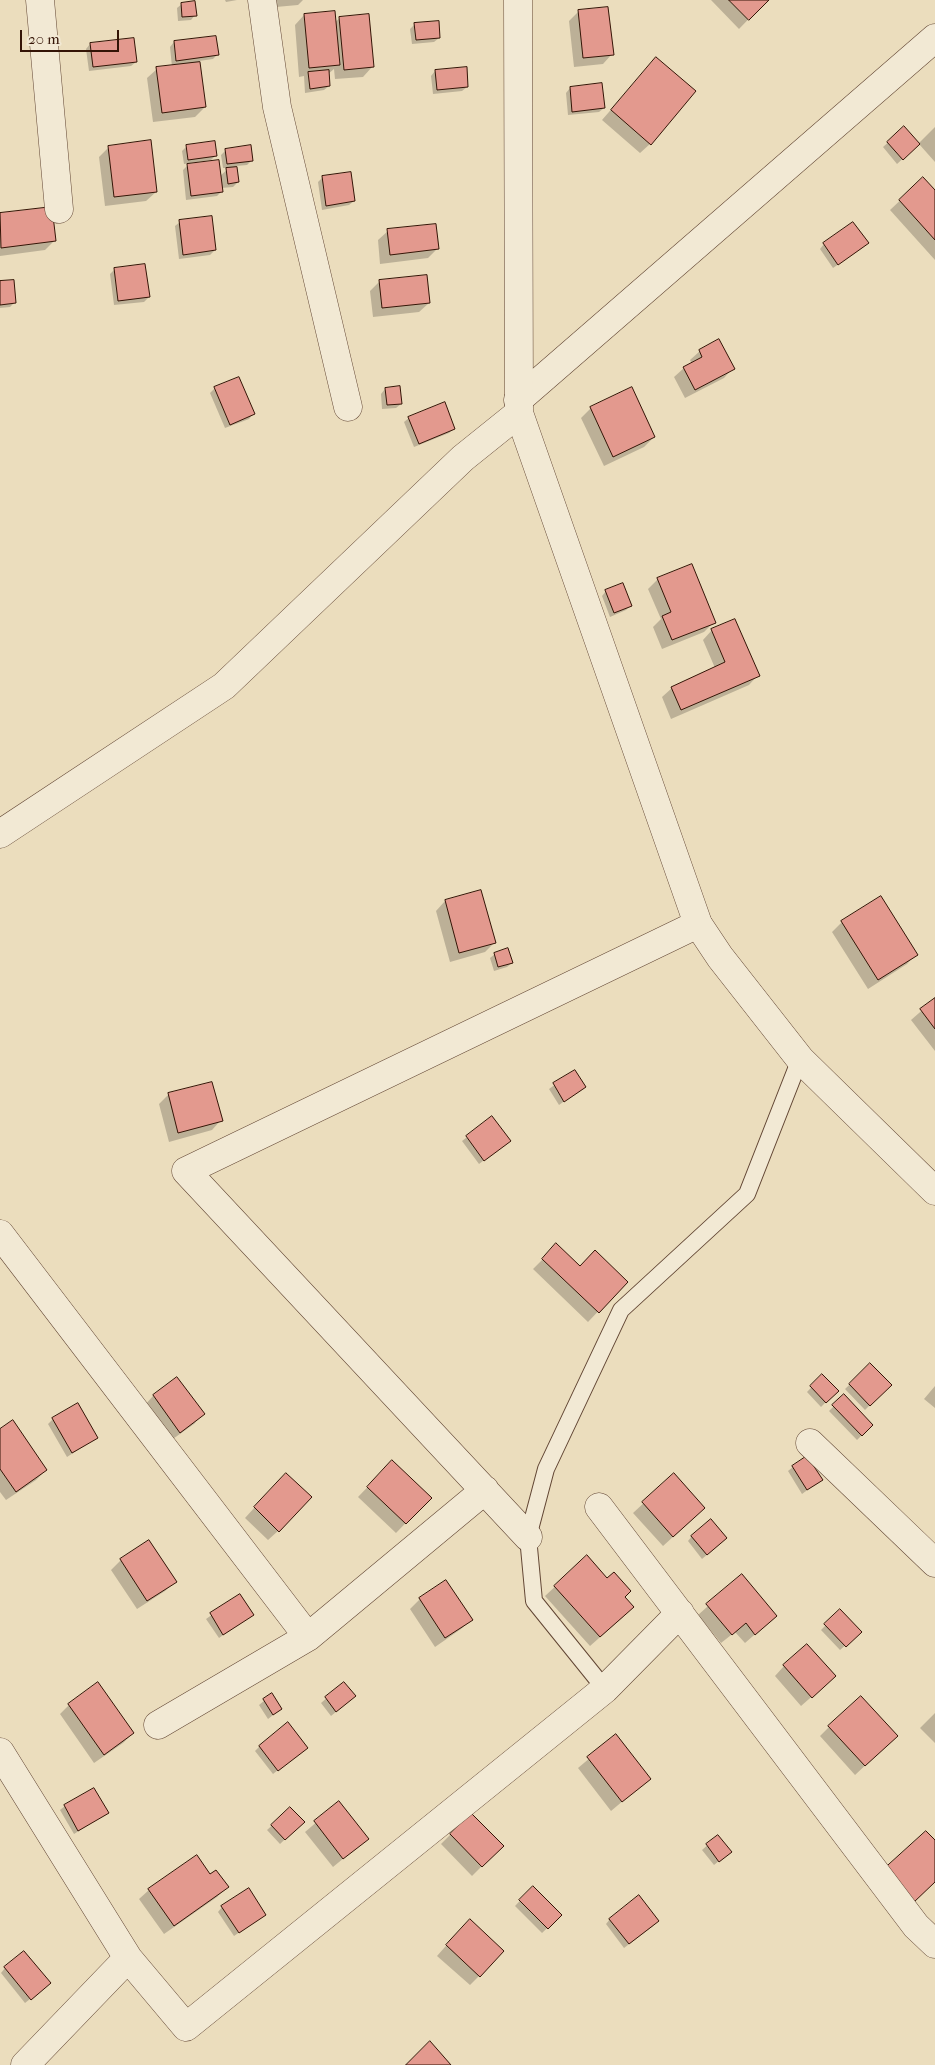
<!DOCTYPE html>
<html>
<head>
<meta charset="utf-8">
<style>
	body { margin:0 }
	#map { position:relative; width:935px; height:2065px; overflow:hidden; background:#ebddbd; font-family:"IM FELL French Canon",serif }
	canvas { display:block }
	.scale { position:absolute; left:20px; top:30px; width:99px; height:22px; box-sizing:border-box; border:2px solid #341406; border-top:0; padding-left:6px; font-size:15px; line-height:18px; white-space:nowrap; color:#341406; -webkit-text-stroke:4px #f2e9d4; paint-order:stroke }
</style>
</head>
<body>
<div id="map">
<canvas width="935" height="2065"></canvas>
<div class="scale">20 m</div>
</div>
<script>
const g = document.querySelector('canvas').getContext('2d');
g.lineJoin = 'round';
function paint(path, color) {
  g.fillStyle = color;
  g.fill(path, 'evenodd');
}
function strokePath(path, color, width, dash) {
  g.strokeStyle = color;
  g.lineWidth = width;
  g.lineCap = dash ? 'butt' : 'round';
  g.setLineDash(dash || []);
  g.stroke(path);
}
const shadow = new Path2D(`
	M 225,0 L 237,0 L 226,2 Z
	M 276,0 L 303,0 L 298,5 L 276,7 Z
	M 711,0 L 767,0 L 739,29 Z
	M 182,4 L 195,15 L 191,20 L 178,21 L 177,8 Z
	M 579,11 L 612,54 L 603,64 L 574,67 L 569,21 Z
	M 304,15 L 335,22 L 340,18 L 372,67 L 363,77 L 335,79 L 334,69 L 328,74 L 329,86 L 324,90 L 305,93 L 304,76 L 299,77 L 295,25 Z
	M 415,24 L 439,38 L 434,42 L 412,44 L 410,29 Z
	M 174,42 L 217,55 L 213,59 L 199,61 L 205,107 L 195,117 L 153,122 L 147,78 L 157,69 L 172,67 L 170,47 Z
	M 90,44 L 136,62 L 131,66 L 89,71 L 86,49 Z
	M 656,58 L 650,144 L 640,153 L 602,120 Z
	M 435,71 L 467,87 L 462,91 L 433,94 L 431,76 Z
	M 570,88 L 604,108 L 599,112 L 568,115 L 566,93 Z
	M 935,127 L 935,162 L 919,144 L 897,164 L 883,147 L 904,128 L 918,144 Z
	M 187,146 L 216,155 L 211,160 L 184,164 L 182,151 Z
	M 109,147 L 156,192 L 146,201 L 105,206 L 99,157 Z
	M 226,150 L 252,160 L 247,165 L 236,166 L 238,182 L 233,187 L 221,188 L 222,191 L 217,196 L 186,200 L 183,170 L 189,164 L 220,176 L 229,168 L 223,168 L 221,155 Z
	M 323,177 L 354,201 L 349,205 L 322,210 L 318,182 Z
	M 923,179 L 935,191 L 935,260 L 890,210 Z
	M 50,209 L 54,241 L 45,250 L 0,256 L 0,215 Z
	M 180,222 L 215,250 L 210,255 L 179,259 L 175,226 Z
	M 388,231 L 437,249 L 428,258 L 380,264 L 378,240 Z
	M 824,244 L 862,248 L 833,268 L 820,249 Z
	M 115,269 L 149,297 L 144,302 L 114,305 L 110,274 Z
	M 380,281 L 429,303 L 419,312 L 373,317 L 370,291 Z
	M 0,282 L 15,302 L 10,307 L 0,308 Z
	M 700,351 L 733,368 L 724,378 L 685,398 L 674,377 L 684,368 L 692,364 L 690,360 Z
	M 215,388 L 253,414 L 249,419 L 225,428 L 210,393 Z
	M 385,389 L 401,404 L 396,408 L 382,409 L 381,394 Z
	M 591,408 L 654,437 L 644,447 L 604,466 L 581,418 Z
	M 409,418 L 454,429 L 449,433 L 414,447 L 404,422 Z
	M 658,579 L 714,622 L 704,632 L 662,649 L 653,627 L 661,619 L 648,589 Z
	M 606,591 L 630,606 L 626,610 L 610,617 L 602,596 Z
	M 712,630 L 758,675 L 749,685 L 671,719 L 662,697 L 672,688 L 715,668 L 703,640 Z
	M 481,892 L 495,942 L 485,952 L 450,962 L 436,911 L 445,901 Z
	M 842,922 L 916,954 L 907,964 L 868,989 L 832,932 Z
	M 495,954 L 512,963 L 507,967 L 494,971 L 490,958 Z
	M 935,999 L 935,1051 L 911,1020 Z
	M 574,1071 L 584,1087 L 559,1105 L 549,1089 Z
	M 169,1094 L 221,1120 L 212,1130 L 169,1142 L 159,1104 Z
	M 492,1118 L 504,1145 L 479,1164 L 462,1141 Z
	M 547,1255 L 580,1268 L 626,1282 L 588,1322 L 533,1269 Z
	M 870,1365 L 890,1385 L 865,1410 L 845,1389 Z
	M 822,1376 L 837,1391 L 821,1407 L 807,1392 Z
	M 177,1379 L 203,1414 L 194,1424 L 170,1441 L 144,1406 L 153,1396 Z
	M 935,1386 L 935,1408 L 924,1399 Z
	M 844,1396 L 872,1425 L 857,1440 L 829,1411 Z
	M 53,1419 L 96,1438 L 67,1457 L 48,1424 Z
	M 0,1431 L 46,1470 L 36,1480 L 6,1500 L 0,1492 Z
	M 793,1467 L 821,1480 L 802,1494 L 788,1471 Z
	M 383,1471 L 430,1498 L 396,1533 L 358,1497 Z
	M 674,1475 L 694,1518 L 663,1546 L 633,1513 Z
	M 276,1484 L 278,1531 L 268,1540 L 245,1518 Z
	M 692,1536 L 721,1543 L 702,1559 L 688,1541 Z
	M 587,1557 L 623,1598 L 623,1617 L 590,1646 L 545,1596 Z
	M 121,1560 L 175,1581 L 165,1591 L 137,1609 L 111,1570 Z
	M 742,1576 L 776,1616 L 745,1643 L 735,1632 L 721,1643 L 698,1615 Z
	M 240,1595 L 252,1615 L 219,1638 L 206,1619 Z
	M 420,1599 L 471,1620 L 461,1629 L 435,1647 L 410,1609 Z
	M 840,1611 L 860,1632 L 840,1650 L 821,1630 Z
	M 784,1666 L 825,1685 L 801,1706 L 775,1676 Z
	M 344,1683 L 350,1700 L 331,1716 L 321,1703 Z
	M 271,1695 L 281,1709 L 268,1719 L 259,1705 Z
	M 69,1705 L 133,1733 L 123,1743 L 94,1763 L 60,1714 Z
	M 935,1713 L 935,1743 L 920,1728 Z
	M 829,1727 L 886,1746 L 855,1775 L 820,1736 Z
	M 616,1736 L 649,1779 L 611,1811 L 578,1768 Z
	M 259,1747 L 301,1752 L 273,1774 L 255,1751 Z
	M 339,1803 L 367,1839 L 333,1867 L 305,1832 Z
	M 65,1806 L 107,1813 L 74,1834 L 60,1810 Z
	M 290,1809 L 303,1822 L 280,1844 L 267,1830 Z
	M 471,1814 L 502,1846 L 472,1876 L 441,1844 Z
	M 718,1836 L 725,1856 L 714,1865 L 702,1850 Z
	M 210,1876 L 227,1887 L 217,1897 L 164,1934 L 139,1899 L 149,1890 Z
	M 533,1887 L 561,1915 L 542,1933 L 515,1906 Z
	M 222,1907 L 265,1915 L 234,1936 L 218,1912 Z
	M 610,1919 L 653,1926 L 624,1948 L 606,1924 Z
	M 460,1930 L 479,1976 L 470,1985 L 437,1956 Z
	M 5,1968 L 44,1988 L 25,2003 L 1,1973 Z`);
const building = new Path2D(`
	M 729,0 L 769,0 L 749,20 Z
	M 195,1 L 197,16 L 182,17 L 181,3 Z
	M 608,7 L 614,55 L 583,58 L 578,10 Z
	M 335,11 L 340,65 L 309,68 L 304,14 Z
	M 369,14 L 374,67 L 344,70 L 339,17 Z
	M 439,21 L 440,38 L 416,40 L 414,23 Z
	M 216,36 L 219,55 L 176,61 L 174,41 Z
	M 134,38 L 137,62 L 93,67 L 90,43 Z
	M 656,57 L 696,91 L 651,145 L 611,110 Z
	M 200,62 L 206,107 L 162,113 L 156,67 Z
	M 467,67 L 468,87 L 437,90 L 435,70 Z
	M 329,70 L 330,86 L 310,89 L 308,72 Z
	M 602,83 L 605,108 L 572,112 L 570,87 Z
	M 904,126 L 920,144 L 903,160 L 887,142 Z
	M 151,140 L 157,192 L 114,197 L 108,146 Z
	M 215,141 L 217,156 L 188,160 L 186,145 Z
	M 251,145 L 253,161 L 227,164 L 225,149 Z
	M 219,160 L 223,192 L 191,196 L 187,164 Z
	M 237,167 L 239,182 L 228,184 L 226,168 Z
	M 351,172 L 355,201 L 326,206 L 322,176 Z
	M 923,177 L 935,190 L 935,240 L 899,200 Z
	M 52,207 L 56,241 L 1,248 L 0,213 Z
	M 212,216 L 216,250 L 183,255 L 179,220 Z
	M 853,222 L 869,243 L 838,265 L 823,243 Z
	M 436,224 L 439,249 L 390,255 L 387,229 Z
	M 145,264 L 150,297 L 118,301 L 114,268 Z
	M 427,275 L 430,303 L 382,308 L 379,280 Z
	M 14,280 L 16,303 L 0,305 L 0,281 Z
	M 719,339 L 735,369 L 695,390 L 683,367 L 702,357 L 699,350 Z
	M 239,377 L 255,414 L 230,425 L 214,387 Z
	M 400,386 L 402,404 L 387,405 L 385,388 Z
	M 632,387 L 655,437 L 613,457 L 590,407 Z
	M 445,402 L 455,429 L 419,444 L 408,417 Z
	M 692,564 L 716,623 L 672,640 L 662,616 L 671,612 L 657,578 Z
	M 623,583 L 632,606 L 614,613 L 605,590 Z
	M 735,619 L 760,676 L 681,710 L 671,687 L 725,662 L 711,629 Z
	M 481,890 L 496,943 L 459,953 L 445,900 Z
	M 881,896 L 918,955 L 878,980 L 841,921 Z
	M 508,948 L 513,963 L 498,967 L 494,953 Z
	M 935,998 L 935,1029 L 920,1009 Z
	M 575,1070 L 586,1087 L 564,1102 L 553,1083 Z
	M 212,1082 L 223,1121 L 178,1133 L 168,1093 Z
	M 492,1116 L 511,1141 L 484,1161 L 466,1136 Z
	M 556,1243 L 580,1266 L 595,1250 L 628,1282 L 599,1313 L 542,1259 Z
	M 870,1363 L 892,1385 L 870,1406 L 849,1384 Z
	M 822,1374 L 839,1391 L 826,1403 L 810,1386 Z
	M 177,1377 L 205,1414 L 180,1433 L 153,1395 Z
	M 844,1394 L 873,1425 L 862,1436 L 832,1405 Z
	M 78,1403 L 98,1438 L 72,1453 L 52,1418 Z
	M 13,1420 L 47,1470 L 16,1492 L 0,1469 L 0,1429 Z
	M 807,1456 L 823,1480 L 807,1490 L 792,1466 Z
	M 392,1460 L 432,1498 L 406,1524 L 367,1487 Z
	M 286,1473 L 312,1497 L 279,1532 L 254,1507 Z
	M 674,1473 L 705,1508 L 673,1537 L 642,1502 Z
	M 711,1519 L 727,1538 L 707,1555 L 691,1536 Z
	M 149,1540 L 177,1582 L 147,1601 L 120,1559 Z
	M 587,1555 L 607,1578 L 614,1572 L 631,1591 L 625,1597 L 634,1607 L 600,1637 L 554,1586 Z
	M 742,1574 L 777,1616 L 755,1635 L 746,1623 L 732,1635 L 706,1604 Z
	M 446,1580 L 473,1620 L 445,1638 L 419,1598 Z
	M 240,1594 L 254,1615 L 223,1635 L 210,1613 Z
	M 840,1609 L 862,1632 L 846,1647 L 824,1624 Z
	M 807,1644 L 836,1676 L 812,1698 L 783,1665 Z
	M 98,1682 L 134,1733 L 104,1755 L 68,1704 Z
	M 344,1682 L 356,1696 L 336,1712 L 325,1697 Z
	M 272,1693 L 282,1709 L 273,1715 L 263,1699 Z
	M 861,1696 L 898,1736 L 865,1766 L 828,1726 Z
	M 288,1722 L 308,1748 L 278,1771 L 259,1746 Z
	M 616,1734 L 651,1779 L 622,1802 L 587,1757 Z
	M 94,1788 L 109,1813 L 78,1831 L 64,1805 Z
	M 339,1801 L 369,1839 L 343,1859 L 314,1821 Z
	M 290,1807 L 305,1822 L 285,1840 L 271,1825 Z
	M 471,1813 L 504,1846 L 482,1867 L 450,1834 Z
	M 926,1831 L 935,1840 L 935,1882 L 913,1903 L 883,1870 Z
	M 718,1835 L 732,1852 L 719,1862 L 706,1844 Z
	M 197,1855 L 210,1874 L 216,1870 L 229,1887 L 174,1926 L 148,1889 Z
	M 533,1886 L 562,1915 L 548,1929 L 519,1900 Z
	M 249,1888 L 266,1915 L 239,1933 L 221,1906 Z
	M 639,1895 L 659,1921 L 629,1944 L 609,1919 Z
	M 470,1919 L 504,1951 L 480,1977 L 446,1945 Z
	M 24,1951 L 51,1983 L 31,2000 L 4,1967 Z
	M 430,2041 L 451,2065 L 406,2065 Z`);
const service = new Path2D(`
	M 605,1689 L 534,1601 L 528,1537 L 546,1469 L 621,1310 L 747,1194 L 800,1059`);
const minor = new Path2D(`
	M 40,0 L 59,209
	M 262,0 L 277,107 L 348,407
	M 518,400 L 935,38
	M 0,834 L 224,686 L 463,458 L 519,413
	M 0,1234 L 308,1637
	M 810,1443 L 935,1563
	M 599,1507 L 916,1926 L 935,1944
	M 528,1537 L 186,1171 L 698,924
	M 158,1725 L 308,1637 L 485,1490
	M 0,1752 L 128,1958 L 186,2027 L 605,1689 L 680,1613
	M 25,2065 L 128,1958`);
const tertiary = new Path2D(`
	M 518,0 L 519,413 L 698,924 L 720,957 L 800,1059 L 935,1191`);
paint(shadow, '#0003');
paint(building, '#e3998e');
strokePath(building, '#341406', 1);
strokePath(service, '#624634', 18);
strokePath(minor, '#624634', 29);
strokePath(tertiary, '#624634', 29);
strokePath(service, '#f2e9d4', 16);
strokePath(minor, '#f2e9d4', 28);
strokePath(tertiary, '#f2e9d4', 28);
</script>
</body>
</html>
